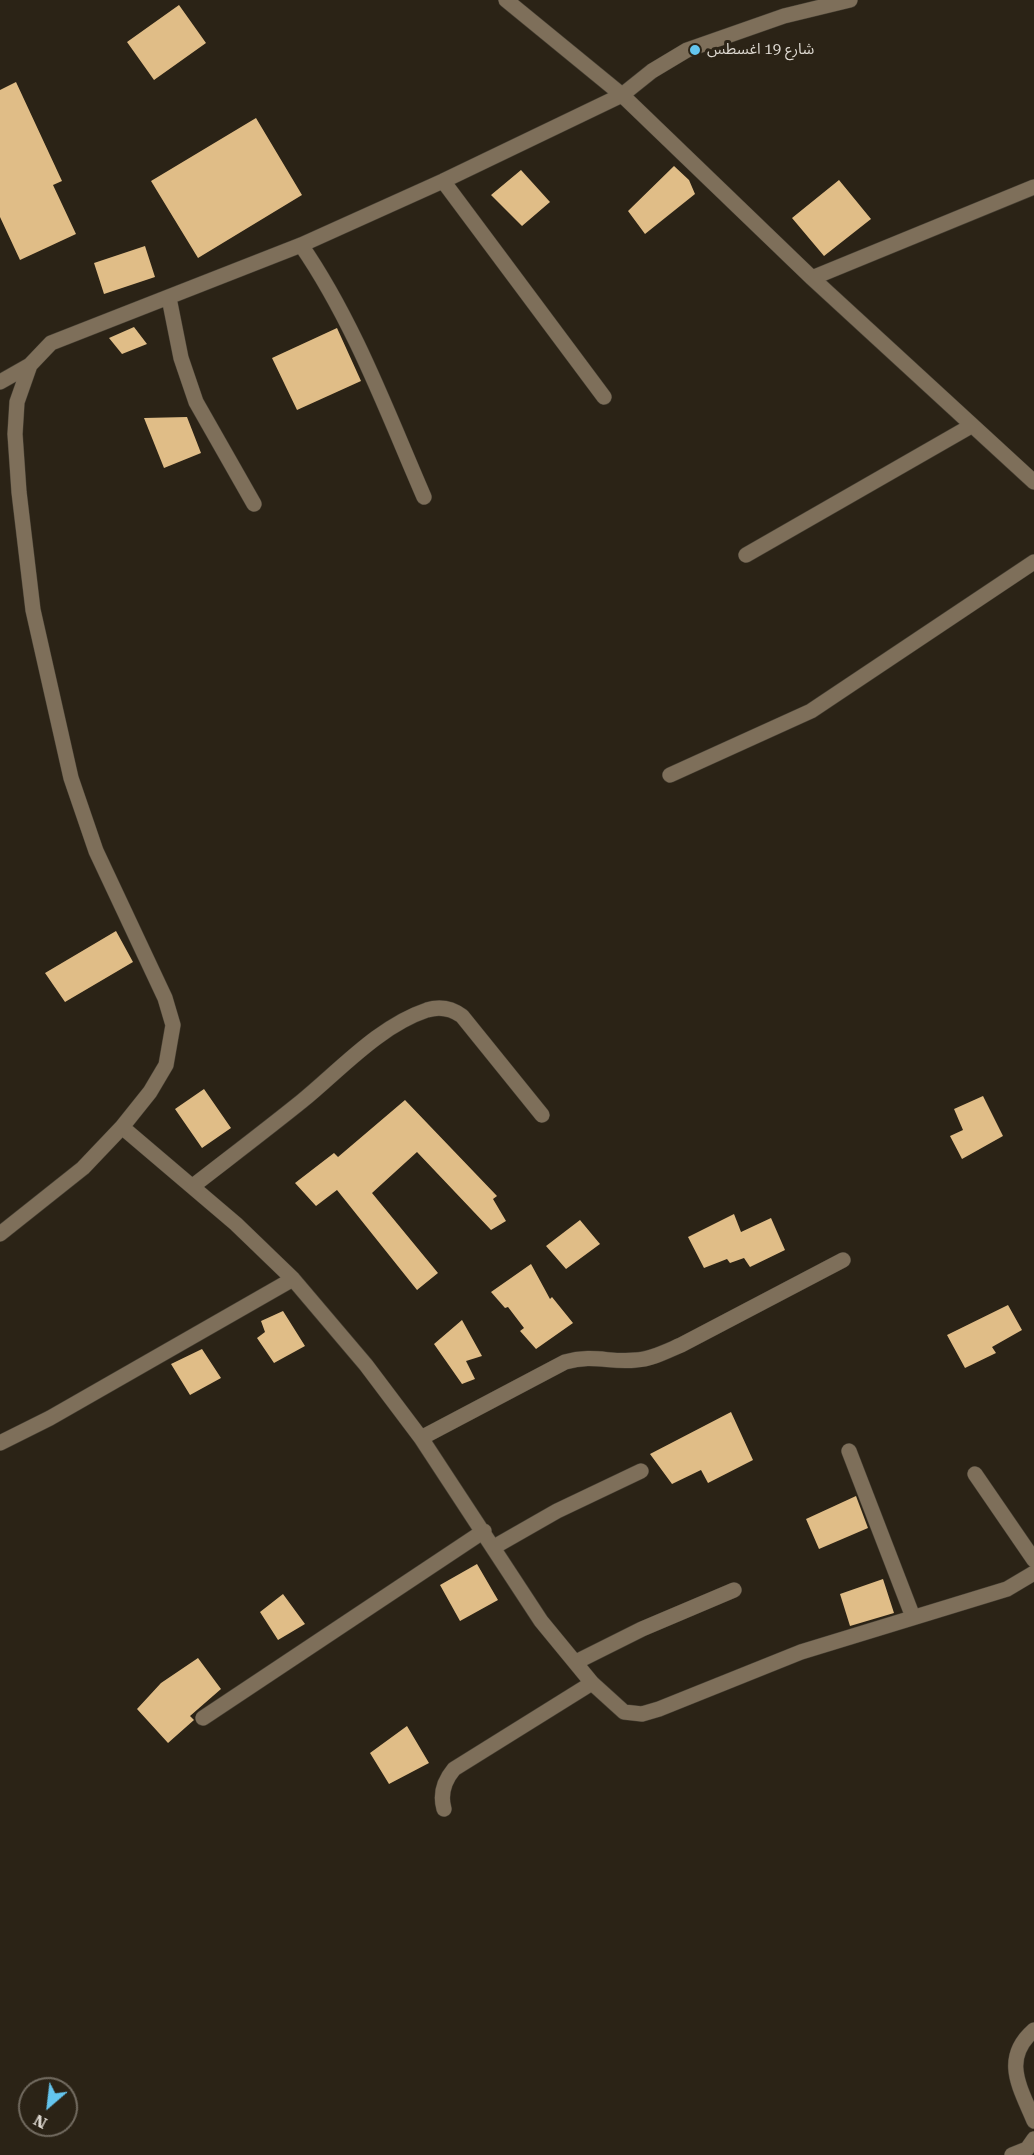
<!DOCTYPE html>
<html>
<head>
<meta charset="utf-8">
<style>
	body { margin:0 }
	#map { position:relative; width:1034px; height:2155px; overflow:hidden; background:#2b2316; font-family:"Roboto Serif",serif }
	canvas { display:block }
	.north { position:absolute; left:18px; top:2077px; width:60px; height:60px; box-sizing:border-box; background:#2b2316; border:2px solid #726b60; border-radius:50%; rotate:208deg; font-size:16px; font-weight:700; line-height:24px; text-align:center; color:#ddd8d0 }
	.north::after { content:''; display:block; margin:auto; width:21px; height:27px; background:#64c5ee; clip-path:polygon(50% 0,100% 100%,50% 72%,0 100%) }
</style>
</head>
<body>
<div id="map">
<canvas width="1034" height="2155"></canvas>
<div class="north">N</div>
</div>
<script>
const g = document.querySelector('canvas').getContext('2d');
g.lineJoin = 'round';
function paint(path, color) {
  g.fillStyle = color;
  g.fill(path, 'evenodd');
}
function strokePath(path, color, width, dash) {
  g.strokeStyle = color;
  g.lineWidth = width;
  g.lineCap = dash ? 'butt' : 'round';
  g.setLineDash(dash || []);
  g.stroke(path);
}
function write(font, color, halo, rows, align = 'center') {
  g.font = font + ' "Roboto Serif","Noto Sans Arabic",serif';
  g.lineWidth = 6;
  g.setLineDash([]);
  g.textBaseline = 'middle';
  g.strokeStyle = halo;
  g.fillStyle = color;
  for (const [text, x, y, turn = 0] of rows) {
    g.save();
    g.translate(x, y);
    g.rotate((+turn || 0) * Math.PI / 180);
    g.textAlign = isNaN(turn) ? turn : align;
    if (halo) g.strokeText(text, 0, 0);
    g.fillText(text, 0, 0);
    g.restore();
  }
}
const building = new Path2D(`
	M 179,5 L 206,43 L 154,80 L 127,42 Z
	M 16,82 L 62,181 L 53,185 L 76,234 L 20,260 L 0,217 L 0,90 Z
	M 256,118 L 302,195 L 198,258 L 151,181 Z
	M 674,166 L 689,180 L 695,194 L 645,234 L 628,211 Z
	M 521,170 L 550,202 L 522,226 L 491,195 Z
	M 839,180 L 871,219 L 824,256 L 792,218 Z
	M 145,246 L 155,277 L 104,294 L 94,263 Z
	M 134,327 L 147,344 L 122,354 L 109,338 Z
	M 337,328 L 361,381 L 297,410 L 272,358 Z
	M 187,417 L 201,453 L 164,468 L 144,418 Z
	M 116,931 L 133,962 L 65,1002 L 45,973 Z
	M 204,1089 L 231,1128 L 202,1148 L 175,1109 Z
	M 983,1096 L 1003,1136 L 962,1159 L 950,1136 L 963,1130 L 954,1109 Z
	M 405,1100 L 497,1196 L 493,1199 L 506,1221 L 491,1230 L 417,1152 L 372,1193 L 438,1273 L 417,1290 L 337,1190 L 316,1206 L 295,1183 L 334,1153 L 338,1157 Z
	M 734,1214 L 741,1232 L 771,1218 L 785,1250 L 750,1267 L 744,1258 L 730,1263 L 727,1259 L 704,1268 L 688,1237 Z
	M 580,1220 L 600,1244 L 566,1269 L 546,1246 Z
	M 531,1264 L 550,1299 L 552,1297 L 573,1323 L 536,1349 L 520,1331 L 524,1328 L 508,1307 L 505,1308 L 491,1292 Z
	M 1008,1305 L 1022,1330 L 992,1347 L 996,1353 L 965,1368 L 947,1335 Z
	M 283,1311 L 305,1346 L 274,1363 L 257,1338 L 265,1332 L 261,1321 Z
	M 462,1320 L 482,1356 L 466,1361 L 475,1379 L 462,1384 L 434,1344 Z
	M 202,1349 L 221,1378 L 190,1395 L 171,1364 Z
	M 731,1412 L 753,1460 L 708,1483 L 701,1470 L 672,1484 L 650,1454 Z
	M 856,1496 L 868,1528 L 819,1549 L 806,1519 Z
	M 477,1564 L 498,1600 L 460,1621 L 440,1585 Z
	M 883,1579 L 894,1613 L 850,1626 L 840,1594 Z
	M 283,1594 L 305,1624 L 278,1640 L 260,1612 Z
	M 198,1658 L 221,1689 L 190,1716 L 194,1720 L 168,1743 L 137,1709 L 161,1683 Z
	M 407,1726 L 429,1763 L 389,1784 L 370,1753 Z`);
const minor = new Path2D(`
	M 506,0 L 622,95 L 812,278 L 1034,482
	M 443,181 L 604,397
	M 301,245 C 354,322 387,412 424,497
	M 812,278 L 1034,187
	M 169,298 L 181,358 L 196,402 L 254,504
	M 0,382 L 30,365
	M 746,555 L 971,426
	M 670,775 L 811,711 L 1034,562
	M 122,1127 L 236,1224 L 293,1279 L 366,1365 L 421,1438 L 541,1621 L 592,1683 L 624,1712 L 642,1714 L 659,1709 L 801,1652 L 1007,1589 L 1034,1573
	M 193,1186 C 229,1158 266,1130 302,1101 C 340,1070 379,1026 427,1010 C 440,1006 451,1008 462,1016 L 542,1115
	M 0,1234 L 83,1168 L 122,1127 L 150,1092 L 166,1065 L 173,1025 L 165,998 L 96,851 L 71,778 L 33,610 L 19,492 L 15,434 L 17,402 L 30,365 L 51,343 L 301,245 L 443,181 L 622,95 L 652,71 L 687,50 L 784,16 L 850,0
	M 421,1438 L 565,1362 C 594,1354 610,1363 636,1360 C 652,1359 667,1351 681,1345 L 843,1260
	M 0,1443 L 50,1418 L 293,1279
	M 849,1451 L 913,1617
	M 975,1474 L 1034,1560
	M 494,1547 L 557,1511 L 641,1471
	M 576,1662 L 642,1629 L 734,1590
	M 203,1718 L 484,1531
	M 444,1809 C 440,1795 444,1781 454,1769 L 592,1683
	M 1034,2030 C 1001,2059 1020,2087 1034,2121
	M 1012,2155 L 1027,2149 L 1034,2139`);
const markers = [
	[695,50,6,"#64c5ee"]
];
const poiNames = [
	["شارع 19 اغسطس",707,50]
];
paint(building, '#e0bd87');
strokePath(minor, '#474034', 16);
strokePath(minor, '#7e6f5a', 15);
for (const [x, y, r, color] of markers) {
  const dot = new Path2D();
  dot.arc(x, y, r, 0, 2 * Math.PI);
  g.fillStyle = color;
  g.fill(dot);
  strokePath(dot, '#2b2316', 2);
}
write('15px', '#ddd8d0', '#2b2316', poiNames, 'left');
</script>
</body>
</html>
